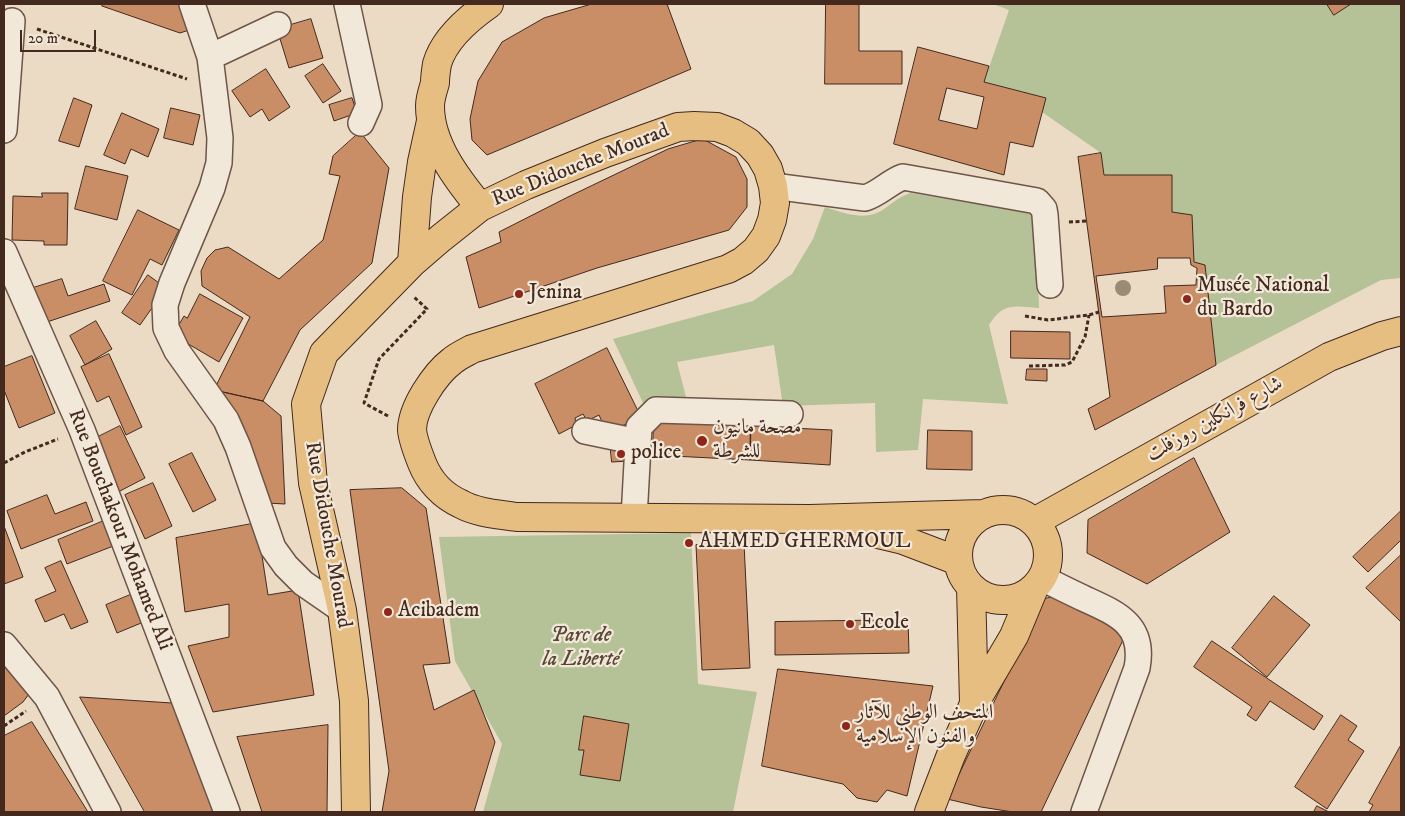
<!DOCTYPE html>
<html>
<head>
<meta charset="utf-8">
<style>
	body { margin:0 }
	#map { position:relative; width:1405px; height:816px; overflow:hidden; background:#ebdbc4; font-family:"IM FELL DW Pica",serif }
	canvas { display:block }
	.frame { position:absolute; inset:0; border:5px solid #43291e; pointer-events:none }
	.scale { position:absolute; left:20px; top:30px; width:76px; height:22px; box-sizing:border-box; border:2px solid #43291e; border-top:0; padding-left:6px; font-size:15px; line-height:18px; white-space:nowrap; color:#43291e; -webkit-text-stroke:4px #f2e8d9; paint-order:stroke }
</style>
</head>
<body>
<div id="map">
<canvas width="1405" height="816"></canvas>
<div class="frame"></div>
<div class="scale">20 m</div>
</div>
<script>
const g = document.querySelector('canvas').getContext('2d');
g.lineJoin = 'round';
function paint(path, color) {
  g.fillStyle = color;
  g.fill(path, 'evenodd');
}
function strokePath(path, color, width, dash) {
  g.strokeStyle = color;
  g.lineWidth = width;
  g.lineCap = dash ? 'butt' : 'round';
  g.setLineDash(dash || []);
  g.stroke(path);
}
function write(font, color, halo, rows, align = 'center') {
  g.font = font + ' "IM FELL DW Pica",Amiri,serif';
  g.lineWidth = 4.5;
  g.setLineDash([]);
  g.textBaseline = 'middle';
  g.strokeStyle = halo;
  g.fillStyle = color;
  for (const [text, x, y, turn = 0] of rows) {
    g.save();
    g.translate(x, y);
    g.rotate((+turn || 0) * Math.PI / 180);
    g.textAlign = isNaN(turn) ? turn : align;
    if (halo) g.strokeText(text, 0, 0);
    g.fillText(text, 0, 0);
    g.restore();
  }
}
const green = new Path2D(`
	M 993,4 L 1401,4 L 1401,278 L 1381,280 L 1216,365 L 1205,266 L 1194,262 L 1172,212 L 1172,176 L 1104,175 L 1101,153 L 1042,112 L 1045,98 L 984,82 L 1009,10 Z
	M 911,193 L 1030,213 L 1036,222 L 1039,308 C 1014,306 1003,302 989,325 L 1008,404 L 923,399 L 918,450 L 876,452 L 875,403 L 783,406 L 774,345 L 677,362 L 686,397 L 645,407 L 613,339 L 753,301 L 792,274 L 813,239 L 825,207 C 844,213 866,222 884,209 C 894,202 900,196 911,193 Z
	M 691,533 L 698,684 L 757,692 L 733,812 L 483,812 L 502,744 L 455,661 L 439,537 Z`);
const building = new Path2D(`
	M 103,4 L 183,4 L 189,30 L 180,33 L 102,6 Z
	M 592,4 L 667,4 L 691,69 L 487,155 L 472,140 L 470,119 L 478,81 L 502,42 L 544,18 Z
	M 826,4 L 859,4 L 859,51 L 902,51 L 902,84 L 825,84 Z
	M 1327,4 L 1351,4 L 1334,15 Z
	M 311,19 L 323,58 L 289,68 L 277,29 Z
	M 918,47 L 989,66 L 984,82 L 1046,98 L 1033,147 L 1010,142 L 1004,175 L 894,144 ZM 947,88 L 984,97 L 977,129 L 939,120 Z
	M 323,64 L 341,91 L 323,103 L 305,76 Z
	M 266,69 L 290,107 L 269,121 L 262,109 L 250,117 L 232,91 Z
	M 74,98 L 92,105 L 79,147 L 59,141 Z
	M 352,98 L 357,113 L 334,121 L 329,105 Z
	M 171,108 L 200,115 L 193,145 L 164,138 Z
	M 122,113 L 159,129 L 148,157 L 131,149 L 125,164 L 104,155 Z
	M 360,132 L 389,168 L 372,263 L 300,330 L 263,401 L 214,390 L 250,317 L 202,286 L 201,271 L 207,258 L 215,250 L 228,247 L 279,279 L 323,240 L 340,176 L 329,174 L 333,156 Z
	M 703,139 L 736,157 L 747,179 L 747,207 L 729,230 L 597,268 L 479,308 L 466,257 L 501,242 L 499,232 L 568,197 L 668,149 Z
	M 1101,153 L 1104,175 L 1172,175 L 1172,212 L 1192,215 L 1194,262 L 1205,265 L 1216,365 L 1095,430 L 1088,409 L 1110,397 L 1078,157 ZM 1158,258 L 1190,258 L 1191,265 L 1197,268 L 1196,285 L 1164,286 L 1166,313 L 1102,317 L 1096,276 L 1157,269 Z
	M 86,166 L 128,176 L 117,220 L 75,209 Z
	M 42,193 L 68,193 L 67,245 L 44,245 L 44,241 L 12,240 L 13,196 L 42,197 Z
	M 138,210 L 179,230 L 162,265 L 150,259 L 132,295 L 103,281 Z
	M 148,275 L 166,288 L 140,325 L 122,313 Z
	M 62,279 L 68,296 L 104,284 L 110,301 L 44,323 L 33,288 Z
	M 200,294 L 243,318 L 219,362 L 173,335 L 184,316 L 187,318 Z
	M 96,321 L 112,349 L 85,365 L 70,336 Z
	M 1011,331 L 1070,332 L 1070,359 L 1011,358 Z
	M 607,348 L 641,417 L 607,433 L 599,415 L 587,421 L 583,414 L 575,418 L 576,425 L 559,434 L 535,384 Z
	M 109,354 L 142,427 L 126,435 L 109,396 L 97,402 L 81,367 Z
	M 32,356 L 55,413 L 19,428 L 4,390 L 4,367 Z
	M 1027,369 L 1047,369 L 1047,381 L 1026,380 Z
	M 214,390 L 263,401 L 281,416 L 285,504 L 267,503 Z
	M 654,420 L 751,426 L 750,460 L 653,455 Z
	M 120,426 L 145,478 L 118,492 L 92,440 Z
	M 751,426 L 832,430 L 830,465 L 750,460 Z
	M 928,430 L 972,431 L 972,470 L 927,469 Z
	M 610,443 L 630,446 L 629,461 L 612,462 Z
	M 192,453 L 216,500 L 193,512 L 169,464 Z
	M 1194,458 L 1230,532 L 1147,584 L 1087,553 L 1088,520 Z
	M 153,483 L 172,526 L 145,539 L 125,495 Z
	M 402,488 L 426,508 L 450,663 L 423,665 L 434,710 L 474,690 L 495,742 L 474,812 L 382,812 L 389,771 L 350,490 Z
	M 47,495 L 55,514 L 86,502 L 93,521 L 21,549 L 7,511 Z
	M 1401,511 L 1401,540 L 1368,572 L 1353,557 Z
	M 111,518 L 121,543 L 67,564 L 58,540 Z
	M 257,523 L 268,595 L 298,590 L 314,695 L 213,712 L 188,646 L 229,637 L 229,604 L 185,612 L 176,538 Z
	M 4,526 L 23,577 L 4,584 Z
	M 744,543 L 750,668 L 702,670 L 696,545 Z
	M 1401,555 L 1401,622 L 1366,588 Z
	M 61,561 L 88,622 L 71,629 L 64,614 L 45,622 L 35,600 L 56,591 L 45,568 Z
	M 135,593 L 146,621 L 117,633 L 106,605 Z
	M 1062,595 L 1118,625 L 1123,640 L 1041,812 L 1013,812 L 981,807 L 947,799 L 1044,599 Z
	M 1274,596 L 1310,625 L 1267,677 L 1232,648 Z
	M 908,620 L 909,653 L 775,655 L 775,622 Z
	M 1212,641 L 1323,716 L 1314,730 L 1270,701 L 1256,721 L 1247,715 L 1252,707 L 1194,667 Z
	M 4,657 L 29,694 L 23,702 L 4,716 Z
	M 778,669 L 933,686 L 907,796 L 887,790 L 877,802 L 857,798 L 843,784 L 762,766 Z
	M 80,697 L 172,703 L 211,797 L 215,812 L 145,812 Z
	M 1341,715 L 1357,726 L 1348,740 L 1364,751 L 1327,809 L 1295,787 Z
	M 584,716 L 629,724 L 620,781 L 580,775 L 584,750 L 579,750 Z
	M 32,722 L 88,812 L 4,812 L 4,736 Z
	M 328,725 L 327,812 L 262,812 L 237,737 Z
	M 1401,745 L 1401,812 L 1369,812 L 1373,805 L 1369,803 Z
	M 1317,806 L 1329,812 L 1314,812 Z`);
const path = new Path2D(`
	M 37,29 L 187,79
	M 1069,222 L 1087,221
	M 1025,316 L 1048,320 L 1089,315 L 1099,312
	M 1029,366 L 1065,365 L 1072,362 L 1085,337 L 1089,315
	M 388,416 L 364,403 L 379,359 L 427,309 L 414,297
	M 4,463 L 25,452 L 58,439
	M 4,726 L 26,711`);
const minor = new Path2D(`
	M 192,4 L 210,57 L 220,138 L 219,163 L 212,188 L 172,283 L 165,305 L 166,328 L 177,351 L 226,420 L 238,447 L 273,548 L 286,566 L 303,583 L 342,610
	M 347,4 L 369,105 L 361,123
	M 210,57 L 278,25
	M 4,130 L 12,21
	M 773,186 L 865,198 C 879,194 889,182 903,177 L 1037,201 L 1044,209 L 1045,215 L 1050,285
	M 4,252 L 82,430 L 227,812
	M 585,431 L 638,442
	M 634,518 L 639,427 L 656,410 L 790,414
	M 1042,578 C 1056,585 1070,592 1085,599 C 1118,614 1145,625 1137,668 L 1084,812
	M 4,645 L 47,697 L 108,812`);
const major = new Path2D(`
	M 480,207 C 457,179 430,144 430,106 C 430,98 433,90 435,83 C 435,77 436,70 437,64 C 444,39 469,18 489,4
	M 412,263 L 417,197 L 422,162 L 431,121
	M958 555a45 45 0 1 1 90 0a45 45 0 1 1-90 0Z
	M 1034,522 L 1329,357 L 1382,336 L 1401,331
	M 848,527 L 903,540 L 958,561
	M 971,587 L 974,703
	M 356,812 L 354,701 L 342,610 L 313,483 L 306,404 L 324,353 L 412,263 L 441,238 L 480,207 L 526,185 L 605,153 L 678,127 L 694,126 L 717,127 L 733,133 L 748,142 L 760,155 L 768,169 L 773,186 L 775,203 L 772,220 L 766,236 L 756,250 L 743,261 L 728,269 L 472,349 C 465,353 458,356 452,361 C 435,374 412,408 412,430 C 413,440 418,453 422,463 C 429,481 443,496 461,504 C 477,513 498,514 517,517 L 810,519 L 983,514
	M 929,812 L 951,755 L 974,704 L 1014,636 L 1034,588`);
const trees = [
	[1123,288]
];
const markers = [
	[519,294,5,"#8f2418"],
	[1187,299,5,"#8f2418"],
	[702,441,6,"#8f2418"],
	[621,454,5,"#8f2418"],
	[689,543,5,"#8f2418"],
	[388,612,5,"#8f2418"],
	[850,624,5,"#8f2418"],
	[846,726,5,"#8f2418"]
];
const streetNames = [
	["Rue Didouche Mourad",581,166,-22],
	["شارع فرانكلين روزفلت",1215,420,-29],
	["Rue Bouchakour Mohamed Ali",119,530,69],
	["Rue Didouche Mourad",327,535,80]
];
const poiNames = [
	["Musée National",1197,287],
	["du Bardo",1197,311],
	["Jenina",529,294],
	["مصحة مانيون",713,429],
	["للشرطة",713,453],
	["police",631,454],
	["AHMED GHERMOUL",699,543],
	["Acibadem",398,612],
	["Ecole",860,624],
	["المتحف الوطني للآثار",856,714],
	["والفنون الإسلامية",856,738]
];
const parkNames = [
	["Parc de",581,637],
	["la Liberté",581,661]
];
paint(green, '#b5c196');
paint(building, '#c98e66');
strokePath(building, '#43291e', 1);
strokePath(minor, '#6d5648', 28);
strokePath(major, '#43291e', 30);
strokePath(path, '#43291e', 3, [4, 2.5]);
strokePath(minor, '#f2e8d9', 25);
strokePath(major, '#e6be82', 28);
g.fillStyle = '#9b8a76';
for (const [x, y] of trees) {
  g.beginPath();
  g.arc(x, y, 8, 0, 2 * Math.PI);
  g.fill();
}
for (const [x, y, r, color] of markers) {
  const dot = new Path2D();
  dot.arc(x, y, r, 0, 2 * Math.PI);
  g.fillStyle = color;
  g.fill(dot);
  strokePath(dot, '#f2e8d9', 2);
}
write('21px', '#43291e', '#f2e8d9', streetNames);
write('21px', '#43291e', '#f2e8d9', poiNames, 'left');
write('italic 21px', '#5a4736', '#f2e8d9', parkNames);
</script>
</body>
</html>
